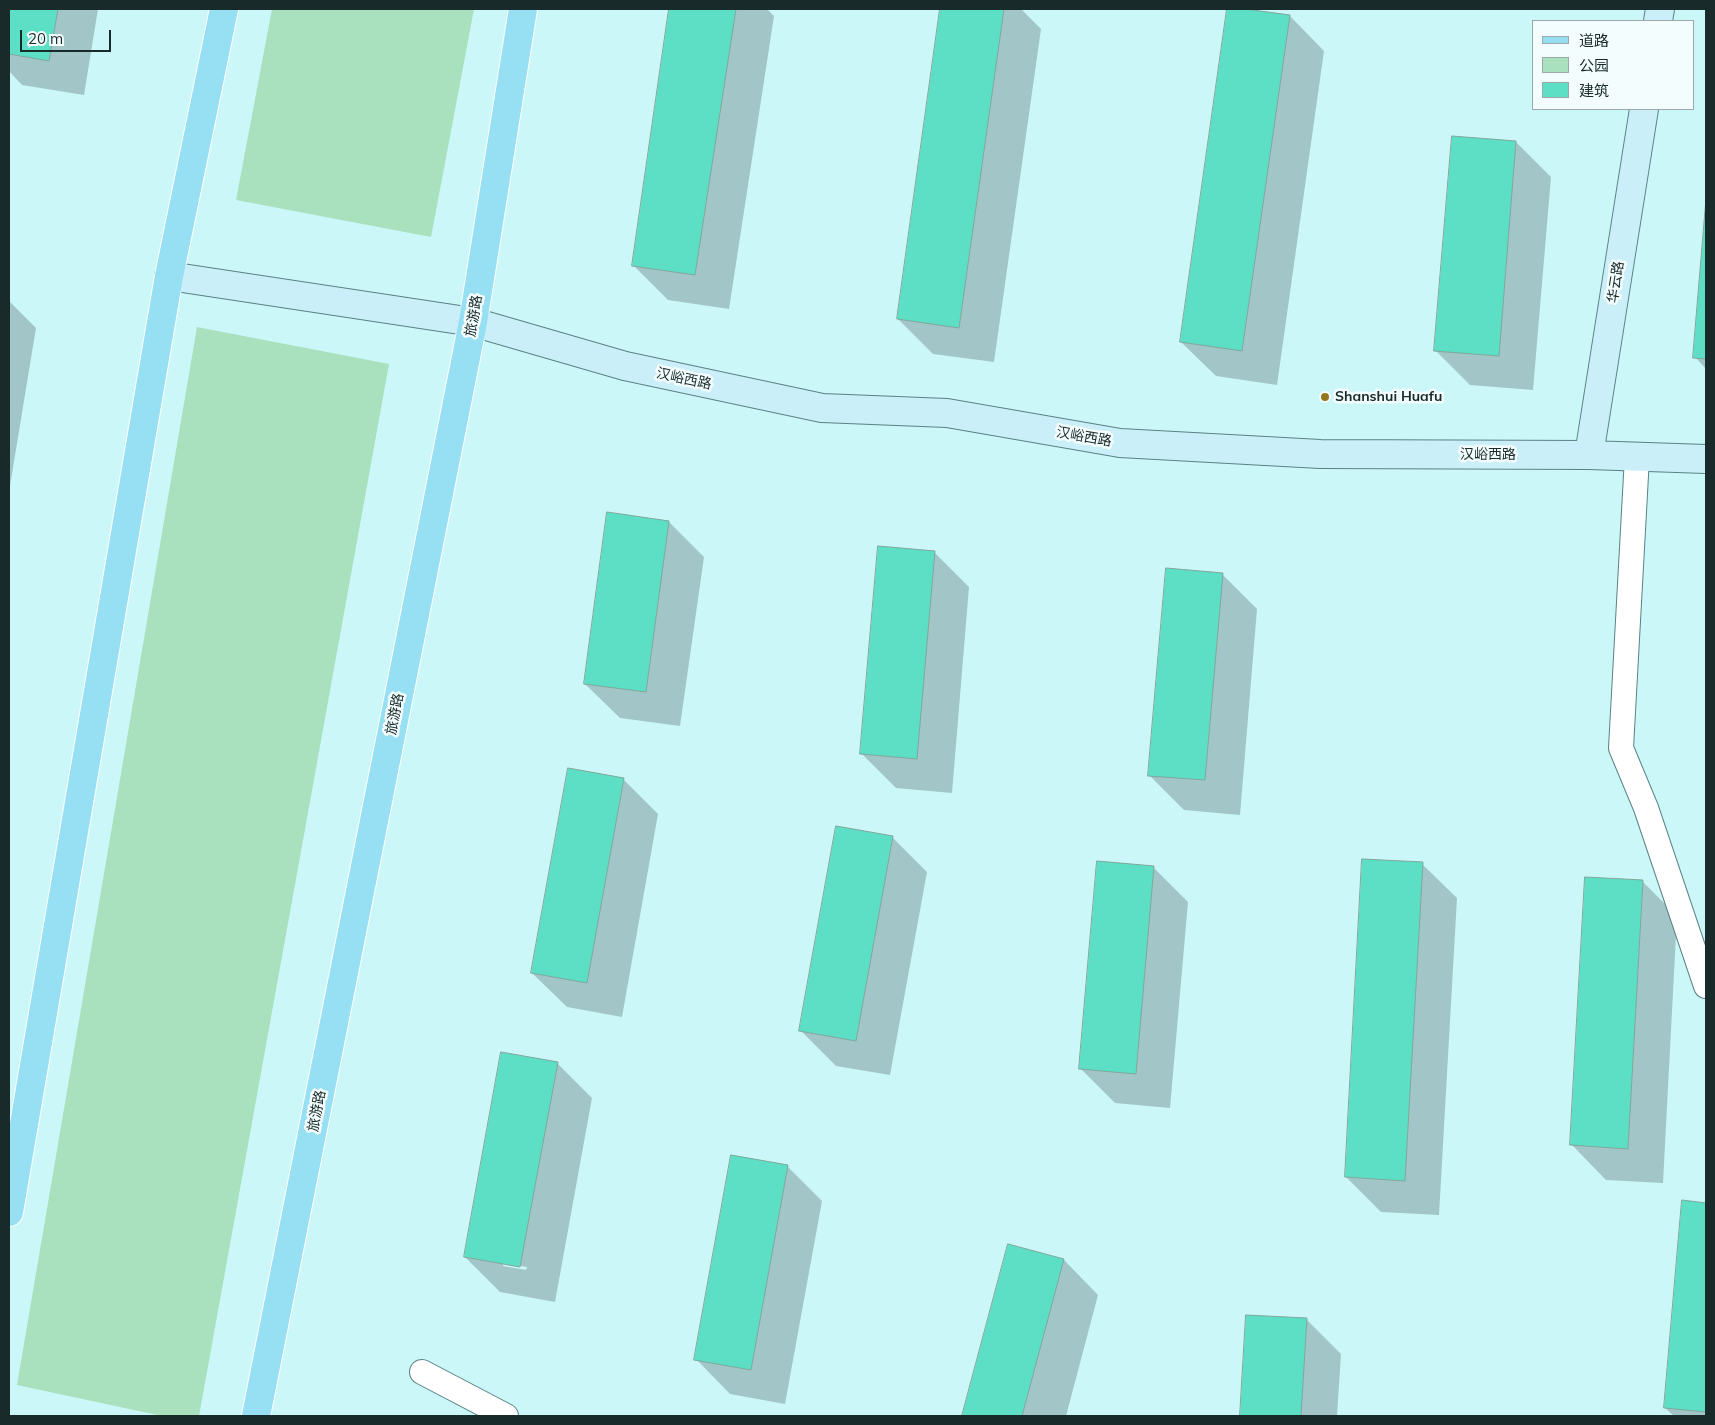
<!DOCTYPE html>
<html>
<head>
<meta charset="utf-8">
<style>
	body { margin:0 }
	#map { position:relative; width:1715px; height:1425px; overflow:hidden; background:#cbf7f9; font-family:Mulish,"Noto Sans SC",sans-serif }
	canvas { display:block }
	.frame { position:absolute; inset:0; border:10px solid #192a2a; pointer-events:none }
	.legend { position:absolute; left:1532px; top:20px; width:162px; height:90px; box-sizing:border-box; background:#f4fdfd; border:1px solid #9ca9a9; margin:0; padding:6px 9px; list-style:none; font-size:15px; color:#192a2a }
	.legend li { display:flex; align-items:center; gap:10px; height:25px }
	.legend b { width:25px; border:1px solid #9ca9a9 }
	.scale { position:absolute; left:20px; top:30px; width:91px; height:22px; box-sizing:border-box; border:2px solid #192a2a; border-top:0; padding-left:6px; font-size:15px; line-height:18px; white-space:nowrap; color:#192a2a; -webkit-text-stroke:4px #f4fdfd; paint-order:stroke }
</style>
</head>
<body>
<div id="map">
<canvas width="1715" height="1425"></canvas>
<div class="frame"></div>
<ul class="legend">
<li><b style="height:6px;background:#97dff3"></b>道路</li>
<li><b style="height:14px;background:#a9e0bd"></b>公园</li>
<li><b style="height:14px;background:#5cdfc5"></b>建筑</li>
</ul>
<div class="scale">20 m</div>
</div>
<script>
const g = document.querySelector('canvas').getContext('2d');
g.lineJoin = 'round';
function paint(path, color) {
  g.fillStyle = color;
  g.fill(path, 'evenodd');
}
function strokePath(path, color, width, dash) {
  g.strokeStyle = color;
  g.lineWidth = width;
  g.lineCap = dash ? 'butt' : 'round';
  g.setLineDash(dash || []);
  g.stroke(path);
}
function write(font, color, halo, rows, align = 'center') {
  g.font = font + ' Mulish,"Noto Sans SC",sans-serif';
  g.lineWidth = 5;
  g.setLineDash([]);
  g.textBaseline = 'middle';
  g.strokeStyle = halo;
  g.fillStyle = color;
  for (const [text, x, y, turn = 0] of rows) {
    g.save();
    g.translate(x, y);
    g.rotate((+turn || 0) * Math.PI / 180);
    g.textAlign = isNaN(turn) ? turn : align;
    if (halo) g.strokeText(text, 0, 0);
    g.fillText(text, 0, 0);
    g.restore();
  }
}
const green = new Path2D(`
	M 272,9 L 474,9 L 431,237 L 236,200 Z
	M 197,327 L 389,364 L 199,1416 L 162,1416 L 17,1385 Z`);
const shadow = new Path2D(`
	M 9,9 L 98,9 L 84,95 L 22,85 L 9,71 Z
	M 670,9 L 767,9 L 774,16 L 729,309 L 668,300 L 634,266 Z
	M 942,9 L 1021,9 L 1041,29 L 994,362 L 933,354 L 898,319 Z
	M 1229,9 L 1290,16 L 1324,51 L 1277,385 L 1216,376 L 1181,342 Z
	M 1516,142 L 1551,177 L 1533,390 L 1470,385 L 1435,350 Z
	M 1706,215 L 1706,369 L 1695,357 Z
	M 9,301 L 36,328 L 9,492 Z
	M 608,514 L 669,522 L 704,557 L 680,726 L 620,718 L 585,684 Z
	M 934,552 L 969,587 L 952,793 L 896,788 L 861,753 Z
	M 1222,574 L 1257,609 L 1240,815 L 1184,810 L 1149,775 Z
	M 623,779 L 658,814 L 622,1017 L 567,1007 L 532,973 Z
	M 892,837 L 927,872 L 890,1075 L 836,1066 L 801,1031 Z
	M 1422,864 L 1457,898 L 1439,1215 L 1381,1212 L 1346,1177 Z
	M 1153,867 L 1188,902 L 1170,1108 L 1115,1103 L 1080,1068 Z
	M 1642,881 L 1677,916 L 1663,1183 L 1606,1180 L 1572,1145 Z
	M 557,1063 L 592,1098 L 555,1302 L 500,1292 L 465,1257 ZM 503,1263 L 527,1267 L 526,1270 L 503,1266 Z
	M 787,1166 L 822,1201 L 785,1404 L 730,1394 L 696,1359 Z
	M 1683,1202 L 1706,1204 L 1706,1416 L 1674,1416 L 1665,1408 Z
	M 1009,1246 L 1064,1260 L 1098,1295 L 1066,1416 L 964,1416 Z
	M 1247,1316 L 1306,1319 L 1341,1354 L 1337,1416 L 1242,1416 Z`);
const building = new Path2D(`
	M 9,9 L 58,9 L 49,61 L 9,54 Z
	M 669,9 L 736,9 L 695,275 L 632,266 Z
	M 940,9 L 1004,9 L 959,328 L 897,319 Z
	M 1227,9 L 1245,9 L 1290,15 L 1242,351 L 1180,342 Z
	M 1452,136 L 1516,141 L 1499,356 L 1434,351 Z
	M 1706,199 L 1706,359 L 1693,358 Z
	M 607,512 L 669,521 L 646,692 L 584,684 Z
	M 878,546 L 935,551 L 917,759 L 860,754 Z
	M 1166,568 L 1223,573 L 1205,780 L 1148,776 Z
	M 568,768 L 624,778 L 587,983 L 531,973 Z
	M 836,826 L 893,836 L 856,1041 L 799,1031 Z
	M 1362,859 L 1423,862 L 1405,1181 L 1345,1177 Z
	M 1097,861 L 1154,866 L 1136,1074 L 1079,1069 Z
	M 1585,877 L 1643,880 L 1628,1149 L 1570,1145 Z
	M 501,1052 L 558,1062 L 520,1267 L 464,1257 Z
	M 731,1155 L 788,1165 L 751,1370 L 694,1360 Z
	M 1682,1200 L 1706,1203 L 1706,1412 L 1664,1408 Z
	M 1008,1244 L 1064,1259 L 1022,1416 L 962,1416 Z
	M 1246,1315 L 1307,1318 L 1301,1416 L 1240,1416 Z`);
const street = new Path2D(`
	M 1637,457 L 1621,748 L 1646,808 L 1706,986
	M 422,1372 L 506,1416`);
const secondary = new Path2D(`
	M 1658,21 L 1660,9
	M 169,276 L 473,322 L 625,366 L 822,408 L 947,413 L 1120,443 L 1320,454 L 1589,455 L 1706,459
	M 1589,455 L 1644,109`);
const primary = new Path2D(`
	M 9,1212 L 169,276 L 224,9
	M 256,1416 L 473,322 L 523,9`);
const markers = [
	[1325,397,5,"#91771d"]
];
const streetNames = [
	["华云路",1616,282,-81],
	["旅游路",474,316,-80],
	["汉峪西路",684,379,12],
	["汉峪西路",1084,437,10],
	["汉峪西路",1488,455],
	["旅游路",395,714,-79],
	["旅游路",317,1111,-79]
];
const poiNames = [
	["Shanshui Huafu",1335,397]
];
paint(green, '#a9e0bd');
paint(shadow, '#0003');
paint(building, '#5cdfc5');
strokePath(building, '#7fa79d', 1);
strokePath(street, '#598283', 26);
strokePath(secondary, '#598283', 30);
strokePath(primary, '#fff', 30);
strokePath(street, '#fff', 24);
strokePath(secondary, '#cbeff9', 28);
strokePath(primary, '#97dff3', 28);
for (const [x, y, r, color] of markers) {
  const dot = new Path2D();
  dot.arc(x, y, r, 0, 2 * Math.PI);
  g.fillStyle = color;
  g.fill(dot);
  strokePath(dot, '#f4fdfd', 2);
}
write('14px', '#192a2a', '#f4fdfd', streetNames);
write('bold 14px', '#192a2a', '#f4fdfd', poiNames, 'left');
</script>
</body>
</html>
